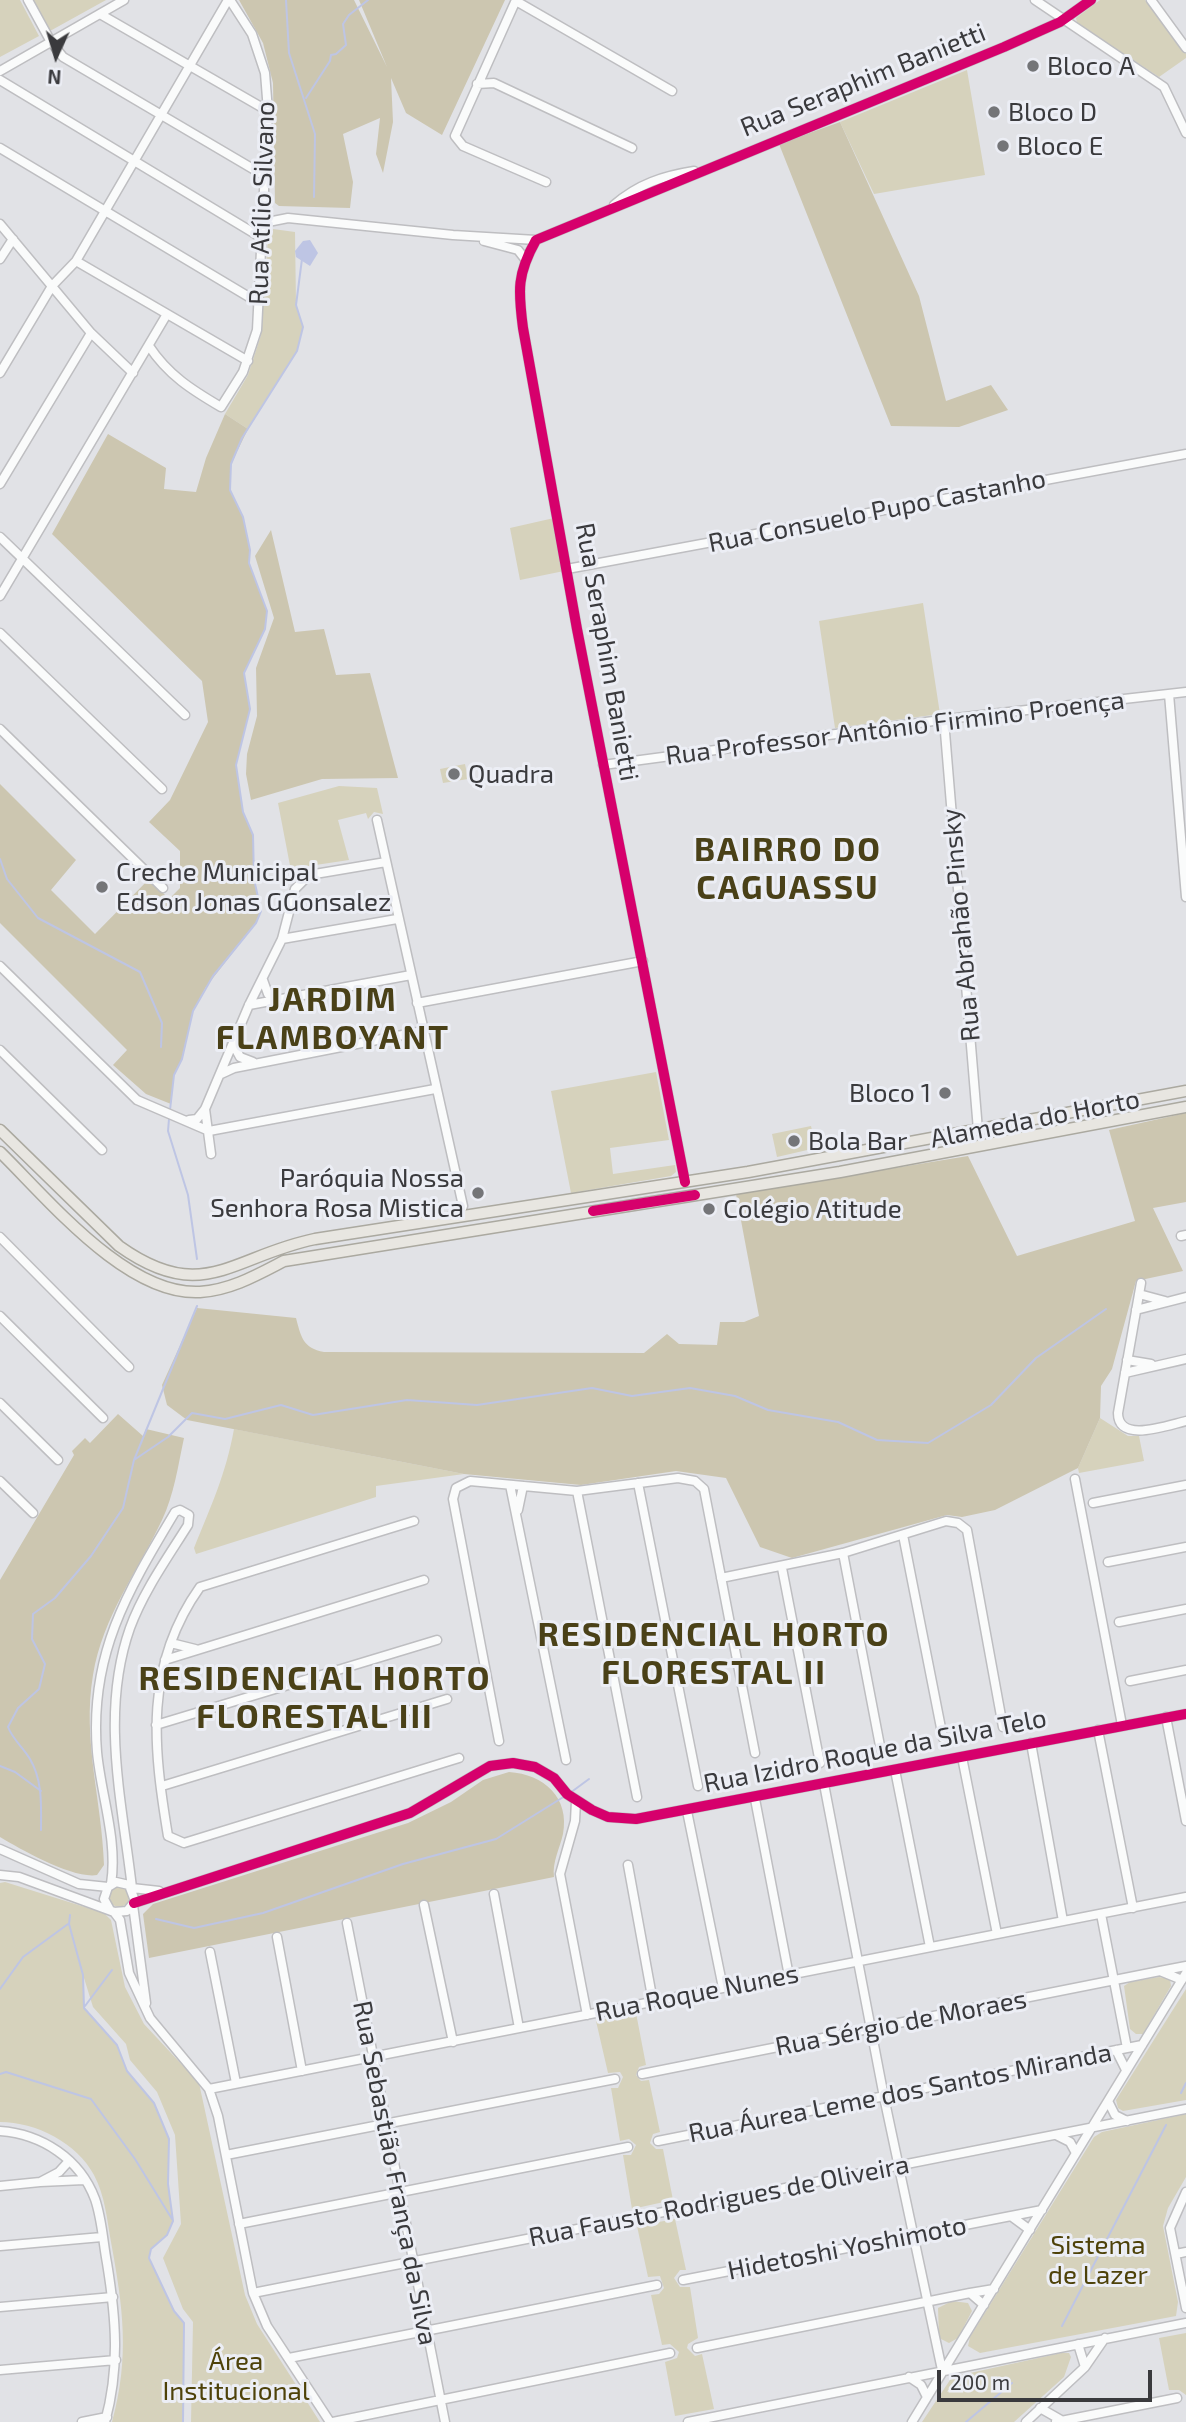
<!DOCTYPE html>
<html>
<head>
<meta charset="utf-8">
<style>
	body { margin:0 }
	#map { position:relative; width:1186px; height:2422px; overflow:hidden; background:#e1e2e6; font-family:"Exo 2",sans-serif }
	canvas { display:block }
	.north { position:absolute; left:21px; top:21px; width:70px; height:70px; -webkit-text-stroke:5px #eceef5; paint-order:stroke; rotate:184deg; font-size:19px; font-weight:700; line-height:28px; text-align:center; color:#3a3a3d }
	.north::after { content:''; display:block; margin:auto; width:24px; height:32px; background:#3a3a3d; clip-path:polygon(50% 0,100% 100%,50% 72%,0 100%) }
	.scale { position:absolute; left:937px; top:2370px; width:215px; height:32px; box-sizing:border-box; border:4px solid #3a3a3d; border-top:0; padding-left:9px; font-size:21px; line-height:24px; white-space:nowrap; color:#3a3a3d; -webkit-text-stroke:5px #eceef5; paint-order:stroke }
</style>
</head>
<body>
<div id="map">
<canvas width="1186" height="2422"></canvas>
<div class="north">N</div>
<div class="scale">200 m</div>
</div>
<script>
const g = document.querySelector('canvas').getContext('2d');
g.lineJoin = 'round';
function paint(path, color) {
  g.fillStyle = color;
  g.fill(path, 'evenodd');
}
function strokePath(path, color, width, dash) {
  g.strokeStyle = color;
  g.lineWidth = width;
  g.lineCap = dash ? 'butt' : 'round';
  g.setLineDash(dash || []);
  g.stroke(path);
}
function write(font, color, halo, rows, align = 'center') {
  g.font = font + ' "Exo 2",sans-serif';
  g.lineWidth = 6;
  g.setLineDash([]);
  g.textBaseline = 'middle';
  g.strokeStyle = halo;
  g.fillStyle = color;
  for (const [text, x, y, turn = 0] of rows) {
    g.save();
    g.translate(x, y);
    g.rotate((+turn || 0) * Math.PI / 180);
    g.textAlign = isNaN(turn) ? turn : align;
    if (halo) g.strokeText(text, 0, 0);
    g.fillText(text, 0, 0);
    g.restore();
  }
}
const green = new Path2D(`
	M 0,0 L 20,0 L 39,36 L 0,57 Z
	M 33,0 L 106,0 L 50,31 Z
	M 1100,0 L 1145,0 L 1186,54 L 1186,58 L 1159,77 L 1077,23 L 1076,18 Z
	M 967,70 L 985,175 L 874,194 L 840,122 Z
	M 273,229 L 295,232 L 296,305 L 303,327 L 297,351 L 248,429 L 225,414 L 248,375 L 261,335 L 268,237 Z
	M 554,518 L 564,571 L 520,580 L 510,528 Z
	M 923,603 L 940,714 L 835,728 L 819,621 Z
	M 465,764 L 468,779 L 443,783 L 440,769 Z
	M 339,786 L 377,788 L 383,814 L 374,812 L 368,819 L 366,813 L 338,820 L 349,860 L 309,866 L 292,876 L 278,803 Z
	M 656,1072 L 669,1140 L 610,1148 L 613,1174 L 675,1165 L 676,1172 L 671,1176 L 571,1193 L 551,1091 Z
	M 811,1126 L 816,1148 L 777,1157 L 772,1134 Z
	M 1100,1418 L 1128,1436 L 1139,1436 L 1144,1461 L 1079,1473 L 1078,1468 Z
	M 234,1429 L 464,1474 L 376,1486 L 376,1497 L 196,1554 L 194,1548 C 211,1506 226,1474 234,1429 Z
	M 5,1882 L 104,1913 L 111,1920 L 125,1987 L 144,2024 L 199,2083 L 245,2295 L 257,2324 L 320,2422 L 191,2422 L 193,2322 L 183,2309 L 163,2258 L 181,2224 L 175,2135 L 157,2092 L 130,2060 L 126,2044 L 93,2007 L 84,1978 L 84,2007 L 117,2045 L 127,2071 L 154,2103 L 169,2139 L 168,2184 L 173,2221 L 167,2235 L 151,2249 L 149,2258 L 174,2311 L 184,2323 L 183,2422 L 112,2422 C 130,2357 123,2307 111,2242 C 107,2219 105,2196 94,2175 C 77,2143 36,2122 0,2122 L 0,1883 Z
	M109 1897a10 10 0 1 1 20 0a10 10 0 1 1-20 0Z
	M 1159,1977 L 1170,1979 L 1171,1986 L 1143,2034 L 1136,2034 L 1130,2029 L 1124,1986 L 1130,1982 Z
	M 1186,1989 L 1186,2100 L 1123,2111 L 1118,2108 L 1116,2100 Z
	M 636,2013 L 646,2065 L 639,2067 L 636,2075 L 641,2081 L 649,2080 L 660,2132 L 653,2134 L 650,2143 L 656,2149 L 663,2149 L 673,2200 L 632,2209 L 623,2155 L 631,2155 L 636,2145 L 629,2139 L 620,2141 L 611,2088 L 618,2088 L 623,2077 L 620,2072 L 608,2073 L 596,2021 Z
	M 1186,2114 L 1186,2177 L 1168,2208 L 1163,2226 L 1178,2302 L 1176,2316 L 980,2353 L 968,2346 L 970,2337 L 1094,2137 L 1102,2132 Z
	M 675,2219 L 686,2270 L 680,2270 L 674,2278 L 680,2287 L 690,2287 L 698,2338 L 688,2344 L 687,2348 L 695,2356 L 702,2354 L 714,2409 L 675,2416 L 665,2362 L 677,2358 L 679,2352 L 670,2344 L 662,2345 L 651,2295 L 659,2294 L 664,2288 L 660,2276 L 648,2277 L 637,2226 Z
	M 952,2301 L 968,2303 L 972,2311 L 958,2338 L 949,2343 L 939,2338 L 938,2308 Z
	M 1186,2333 L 1186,2395 L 1179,2390 L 1169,2390 L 1159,2338 Z
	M 1061,2353 L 1069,2353 L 1071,2357 L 1064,2377 L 1014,2422 L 922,2422 L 952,2377 Z`);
const forest = new Path2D(`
	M 239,0 L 354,0 L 387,67 L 359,0 L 505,0 L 442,135 L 406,113 L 391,78 L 393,122 L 383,173 L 376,154 L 380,118 L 343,134 L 353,182 L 350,208 L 279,206 L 275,203 L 273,83 L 263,43 Z
	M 840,122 L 919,296 L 946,401 L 991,385 L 1008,410 L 959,427 L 891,426 L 779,144 Z
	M 225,414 L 248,429 L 231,464 L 230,490 L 243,517 L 250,550 L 249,563 L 267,611 L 265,629 L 244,673 L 250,709 L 236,765 L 243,812 L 253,835 L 254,879 L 261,911 L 256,923 L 206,987 L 193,1011 L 182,1059 L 174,1075 L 171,1104 L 146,1094 L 113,1065 L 127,1050 L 0,923 L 0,784 L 76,860 L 51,890 L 95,934 L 149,879 L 169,899 L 180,888 L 180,851 L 149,822 L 170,800 L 208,722 L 202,681 L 52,534 L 108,434 L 166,468 L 164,489 L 196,492 L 206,458 Z
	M 271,530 L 295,632 L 324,629 L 336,675 L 370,673 L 398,778 L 322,779 L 251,800 L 246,774 L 247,754 L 257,716 L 256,668 L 274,618 L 255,556 Z
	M 1186,1113 L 1186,1202 L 1153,1208 L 1183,1271 L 1136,1281 L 1112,1369 L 1101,1386 L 1100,1418 L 1078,1468 L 995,1510 L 962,1517 L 947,1515 L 792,1558 L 760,1547 L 726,1478 L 676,1471 L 581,1485 L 464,1474 L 187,1420 L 167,1405 L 162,1385 L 197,1308 L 296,1318 C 301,1337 303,1348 324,1352 L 644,1353 L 667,1334 L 679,1344 L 717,1345 L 720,1322 L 744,1322 L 759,1316 L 736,1194 L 968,1156 L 1017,1256 L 1135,1221 L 1109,1130 Z
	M 118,1414 L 143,1436 L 146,1429 L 184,1438 C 178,1466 174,1495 162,1520 C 137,1573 103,1616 93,1675 C 82,1740 102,1801 104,1865 L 97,1875 C 73,1879 22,1850 0,1837 L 0,1580 L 74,1455 L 72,1451 L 85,1438 L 90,1443 Z
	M 509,1772 C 544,1774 570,1798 563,1834 C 560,1848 552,1862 554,1877 L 149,1958 L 143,1914 L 153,1904 L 408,1823 L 451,1802 L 483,1780 Z`);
const water = new Path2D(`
	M 310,240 L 318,253 L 310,266 L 296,257 L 295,251 L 303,241 Z`);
const stream = new Path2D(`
	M 286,0 L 289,53 L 315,134 L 314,197
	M 306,98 L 330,61 L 331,55 L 336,54 L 346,45 L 343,24 L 349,15 L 368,0
	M 0,859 L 7,879 L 38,918 L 140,972 L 162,1023 L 161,1047
	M 170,1110 L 174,1075 L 182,1059 L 193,1011 L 213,976 L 256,923 L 261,911 L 254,879 L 253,835 L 243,812 L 236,765 L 250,709 L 244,673 L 265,629 L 267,611 L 249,563 L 250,550 L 243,517 L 230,490 L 231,464 L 242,438 L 297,351 L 303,327 L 296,305 L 302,259
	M 169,1119 L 168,1131 L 188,1195 L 197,1259
	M 134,1460 L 168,1437 L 192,1413 L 225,1419 L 281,1405 L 313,1415 L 407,1400 L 477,1405 L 592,1388 L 632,1396 L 690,1388 L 735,1396 L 768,1410 L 838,1422 L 877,1440 L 928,1443 L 991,1405 L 1036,1358 L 1106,1309
	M 0,1766 L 15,1772 L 41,1791
	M 570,1793 L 589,1779
	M 41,1830 C 41,1806 43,1781 30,1759 C 23,1747 13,1740 8,1727 L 18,1708 L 39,1689 L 45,1664 L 32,1639 L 33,1614 L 55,1598 L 91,1556 L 123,1508 L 134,1460 L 197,1306
	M 70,1915 L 69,1924 L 83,1975 L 84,2008 L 117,2045 L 127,2071 L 154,2103 L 169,2139 L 168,2184 L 173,2221 L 167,2235 L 151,2249 L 149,2258 L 174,2311 L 184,2323 L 183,2422
	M 156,1919 L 194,1928 L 263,1913 L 403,1864 L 496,1839 L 565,1796
	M 0,1989 L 23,1957 L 68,1924
	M 85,2006 L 112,1970
	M 0,2074 L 6,2072 L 91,2099 L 135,2159 L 172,2219
	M 1181,2093 L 1186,2083
	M 1062,2326 L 1166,2125
	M 966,2422 L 1012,2383`);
const minor = new Path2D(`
	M 28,0 L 51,42 L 63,57 L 265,176
	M 516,0 L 455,136 L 463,146 L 546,182
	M 1035,0 L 1164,87 L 1186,133
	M 1151,0 L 1186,48
	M 516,1 L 672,91
	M 100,14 L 268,111
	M 0,71 L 124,0
	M 0,80 L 262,238
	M 477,84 L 494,83 L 632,148
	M 0,148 L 259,303
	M 614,205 C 638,184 663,176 694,171
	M 263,223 L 288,218 L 453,235 L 536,240
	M 0,224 L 91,333 L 133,373
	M 484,241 L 518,250 L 525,259
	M 0,259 L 13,239
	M 76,261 L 248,361
	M 149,346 C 168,375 192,390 221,407 L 243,372 L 257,330 L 268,111 L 265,73 L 252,34 L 230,0
	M 0,373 L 52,286 L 76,261 L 228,0
	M 0,484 L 91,333
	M 0,537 L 185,715
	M 567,569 L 1186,454
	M 0,596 L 167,314
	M 0,633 L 162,789
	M 1169,694 L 1186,897
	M 944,720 L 978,1130
	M 0,729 L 163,888
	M 603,765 L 956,718 L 1186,692
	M 377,820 L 463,1206 L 459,1217
	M 282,939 L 397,919
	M 0,966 L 137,1100 L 209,1131 L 435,1089
	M 263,980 L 268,994 L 280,999
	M 417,1003 L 643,961
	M 249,1005 L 411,975
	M 233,1044 L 240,1057 L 253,1062
	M 0,1050 L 102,1150
	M 221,1074 L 234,1068 L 423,1031
	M 205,1109 L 211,1154
	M 189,1120 L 197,1119 L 205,1109 L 249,1005 L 282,939 L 295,889 L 309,875 L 386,862
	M 685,1182 L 577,629 L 523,328 C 518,290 517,274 536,240 L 1004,47 L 1060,22 L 1091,0
	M 1181,1236 L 1186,1235
	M 0,1237 L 129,1367
	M 1141,1283 L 1118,1413 C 1118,1444 1168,1425 1186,1421
	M 1139,1294 L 1165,1301
	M 1136,1310 L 1186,1297
	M 0,1316 L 103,1418
	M 1127,1360 L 1151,1364
	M 1125,1373 L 1186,1359
	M 0,1403 L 58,1460
	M 1075,1479 L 1122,1725
	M 0,1481 L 33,1513
	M 638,1483 L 698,1786
	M 510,1485 L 566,1760
	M 577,1491 L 637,1797
	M 1093,1503 L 1186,1485
	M 518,1510 L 523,1486
	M 414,1521 L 200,1587 C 144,1666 153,1746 168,1836 L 184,1843 L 459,1758
	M 903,1535 L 943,1738
	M 843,1553 L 881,1751
	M 1108,1562 L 1186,1547
	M 782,1568 L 820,1763
	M 721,1578 L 843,1553 L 946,1521 L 958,1523 L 967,1530 L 1003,1727
	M 1119,1622 L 1186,1609
	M 171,1643 L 195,1649
	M 165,1660 L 424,1580
	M 1130,1681 L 1186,1670
	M 1166,1717 L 1186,1821
	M 156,1725 L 437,1640
	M 1098,1730 L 1133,1908
	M 499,1741 L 453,1499 L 456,1488 L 470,1481 L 577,1491 L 678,1478 L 695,1481 L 704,1489 L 755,1753
	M 1031,1743 L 1063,1921
	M 962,1757 L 997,1934
	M 895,1770 L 930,1947
	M 824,1784 L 884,2097 L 942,2370
	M 162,1786 L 447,1699
	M 755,1799 L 789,1976
	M 576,1801 L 575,1821 L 560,1874 L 587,2015
	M 687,1811 L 723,1988
	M 0,1849 L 79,1884 L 108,1887
	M 628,1865 L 653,2002
	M 0,1875 L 19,1877 L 114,1912 L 127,1911 L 135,1901 L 129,1885 L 116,1882 L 108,1887 L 104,1899 L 110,1910
	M 111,1884 C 118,1841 101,1795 97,1752 C 89,1655 127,1592 175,1512 L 180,1510 L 189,1515 L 188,1525 C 168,1557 143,1592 130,1628 C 100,1713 122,1801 132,1888 L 159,1891
	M 494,1894 L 519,2028
	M 134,1903 L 410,1813 L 490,1766 L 513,1763 L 535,1767 L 554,1778 L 567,1794 L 592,1810 L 608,1817 L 636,1819 L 1186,1714
	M 133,1905 L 146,2003
	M 424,1905 L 453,2042
	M 114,1912 L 120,1920 L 129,1973 L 150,2018 L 209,2089 L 218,2116 L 253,2293 L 267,2326 L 330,2422
	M 1101,1914 L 1127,2048
	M 347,1923 L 445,2422
	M 277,1937 L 302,2071
	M 210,1952 L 236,2083
	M 1182,1980 L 1160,1971 L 1186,1966
	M 1116,2050 L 1126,2070
	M 642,2074 L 1160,1971
	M 209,2089 L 1186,1897
	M 1108,2101 L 1115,2115 L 1127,2121
	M 0,2131 C 42,2134 80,2159 95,2199 C 102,2219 103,2242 107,2263 C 116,2318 120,2368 105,2422
	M 1056,2135 L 1070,2142 L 1076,2153
	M 658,2141 L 1142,2045
	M 226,2155 L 615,2079
	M 69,2161 L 59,2172 L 40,2182 L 84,2180
	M 0,2186 L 40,2182
	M 1186,2192 L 1170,2228 L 1186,2308
	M 239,2224 L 628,2147
	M 1030,2230 L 1011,2216 L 1042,2210
	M 0,2246 L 102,2237
	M 1176,2254 L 1186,2252
	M 683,2280 L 1011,2216
	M 253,2293 L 1186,2109
	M 984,2305 L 970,2293 L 994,2289
	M 0,2307 L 113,2297
	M 1078,2344 L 1085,2367 L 1105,2338
	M 697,2348 L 970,2293
	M 289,2358 L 657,2285
	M 0,2370 L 116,2360
	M 909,2377 L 921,2385 L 927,2397
	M 1040,2408 L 1061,2420
	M 82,2422 L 107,2417
	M 333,2422 L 670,2353
	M 688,2422 L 1186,2323
	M 912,2422 L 1186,1973
	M 1026,2422 L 1085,2367
	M 1056,2422 L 1177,2398`);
const major = new Path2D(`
	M 0,1130 L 119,1246 C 203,1306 232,1256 315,1239 L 748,1172 L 1186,1091
	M 0,1152 C 49,1200 127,1296 200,1292 C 231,1290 257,1275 284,1261 L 840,1172 L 1186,1107`);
const cycleway = new Path2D(`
	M 685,1182 L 577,629 L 523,328 C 518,290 517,274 536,240 L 1004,47 L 1060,22 L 1091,0
	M 593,1211 L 695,1195
	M 134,1903 L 410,1813 L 490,1766 L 513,1763 L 535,1767 L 554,1778 L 567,1794 L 592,1810 L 608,1817 L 636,1819 L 1186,1714`);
const markers = [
	[1033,66,7,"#747578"],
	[994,112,7,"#747578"],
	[1003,146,7,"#747578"],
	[454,774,7,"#747578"],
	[102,887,7,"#747578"],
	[945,1093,7,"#747578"],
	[794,1141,7,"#747578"],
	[478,1193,7,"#747578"],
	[709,1209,7,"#747578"]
];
const poiNames = [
	["Bloco A",1047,66],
	["Bloco D",1008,112],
	["Bloco E",1017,146],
	["Quadra",468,774],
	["Creche Municipal",116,872],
	["Edson Jonas GGonsalez",116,902],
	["Bloco 1",931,1093,"right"],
	["Bola Bar",808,1141],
	["Paróquia Nossa",464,1178,"right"],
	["Senhora Rosa Mistica",464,1208,"right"],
	["Colégio Atitude",723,1209]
];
const streetNames = [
	["Rua Seraphim Banietti",863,80,-22],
	["Rua Atílio Silvano",262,203,-88],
	["Rua Consuelo Pupo Castanho",877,511,-11],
	["Rua Seraphim Banietti",607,652,80],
	["Rua Professor Antônio Firmino Proença",895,728,-7],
	["Rua Abrahão Pinsky",961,925,-95],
	["Alameda do Horto",1035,1119,-11],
	["Rua Izidro Roque da Silva Telo",875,1751,-11],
	["Rua Roque Nunes",697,1993,-11],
	["Rua Sérgio de Moraes",901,2023,-11],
	["Rua Áurea Leme dos Santos Miranda",900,2093,-11],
	["Rua Sebastião França da Silva",395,2173,79],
	["Rua Fausto Rodrigues de Oliveira",719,2201,-11],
	["Hidetoshi Yoshimoto",847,2248,-11]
];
const parkNames = [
	["Sistema",1098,2245],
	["de Lazer",1098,2275],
	["Área",236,2361],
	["Institucional",236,2391]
];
const districtNames = [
	["BAIRRO DO",788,850],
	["CAGUASSU",788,888],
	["JARDIM",333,1000],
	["FLAMBOYANT",333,1038],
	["RESIDENCIAL HORTO",714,1635],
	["FLORESTAL II",714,1673],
	["RESIDENCIAL HORTO",315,1679],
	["FLORESTAL III",315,1717]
];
paint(green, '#d6d2bc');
paint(forest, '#ccc6b0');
paint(water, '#bec5e4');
strokePath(stream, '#bec5e4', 2);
strokePath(minor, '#bebec1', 11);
strokePath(major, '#aba9a0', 13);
strokePath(minor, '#fafbfb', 8);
strokePath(major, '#e8e6e1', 10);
strokePath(cycleway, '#d6006c', 10);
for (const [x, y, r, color] of markers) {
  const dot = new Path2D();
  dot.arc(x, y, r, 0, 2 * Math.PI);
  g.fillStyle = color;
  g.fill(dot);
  strokePath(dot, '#eceef5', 2.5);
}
write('26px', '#3a3a3d', '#eceef5', poiNames, 'left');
write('26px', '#3a3a3d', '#eceef5', streetNames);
write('26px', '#4e4209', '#eceef5', parkNames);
g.letterSpacing = '2px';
write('bold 33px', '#4a4118', '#eceef5', districtNames);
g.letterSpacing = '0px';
</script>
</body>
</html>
